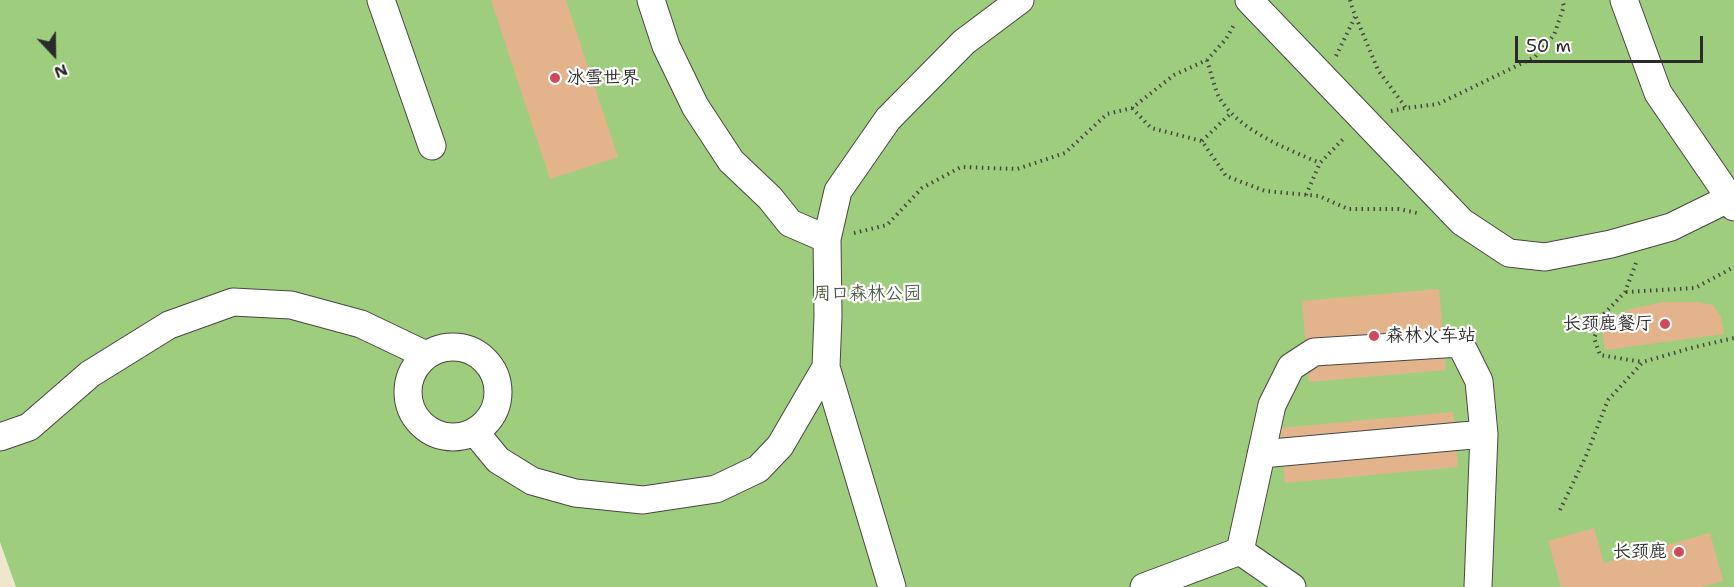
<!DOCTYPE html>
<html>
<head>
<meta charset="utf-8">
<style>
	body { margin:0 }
	#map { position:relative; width:1734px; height:587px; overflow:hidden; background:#efe7cd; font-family:"Shantell Sans",sans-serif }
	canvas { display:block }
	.north { position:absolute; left:24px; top:24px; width:60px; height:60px; -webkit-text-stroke:4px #fff; paint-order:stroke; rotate:158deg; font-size:16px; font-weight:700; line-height:24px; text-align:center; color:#2b2b2b }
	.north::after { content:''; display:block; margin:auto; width:21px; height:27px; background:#2b2b2b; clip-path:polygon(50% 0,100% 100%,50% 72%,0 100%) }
	.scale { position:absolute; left:1515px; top:36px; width:188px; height:27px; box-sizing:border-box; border:3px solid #2b2b2b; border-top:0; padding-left:8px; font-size:18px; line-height:21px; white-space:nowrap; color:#2b2b2b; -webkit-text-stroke:4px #fff; paint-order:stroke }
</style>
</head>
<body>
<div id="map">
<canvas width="1734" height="587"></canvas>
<div class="north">N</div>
<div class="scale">50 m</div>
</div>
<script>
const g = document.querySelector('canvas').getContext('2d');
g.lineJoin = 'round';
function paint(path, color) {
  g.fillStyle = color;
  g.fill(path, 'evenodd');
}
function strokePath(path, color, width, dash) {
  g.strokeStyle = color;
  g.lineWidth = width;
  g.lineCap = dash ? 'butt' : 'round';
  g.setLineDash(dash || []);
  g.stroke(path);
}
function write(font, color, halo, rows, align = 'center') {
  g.font = font + ' "Shantell Sans","LXGW WenKai TC",sans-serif';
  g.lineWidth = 4.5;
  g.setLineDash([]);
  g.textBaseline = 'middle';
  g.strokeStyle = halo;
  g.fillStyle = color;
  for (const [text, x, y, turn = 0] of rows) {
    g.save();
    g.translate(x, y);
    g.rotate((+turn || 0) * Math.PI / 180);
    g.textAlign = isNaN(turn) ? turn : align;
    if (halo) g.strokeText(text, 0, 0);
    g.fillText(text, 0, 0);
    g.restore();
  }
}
const green = new Path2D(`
	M 0,0 L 1734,0 L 1734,587 L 16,587 L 0,542 Z`);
const building = new Path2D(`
	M 491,0 L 566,0 L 618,157 L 550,179 Z
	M 1439,289 L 1446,370 L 1309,382 L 1302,301 Z
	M 1664,302 L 1697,302 L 1713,305 L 1721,317 L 1724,334 L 1605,350 L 1602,330 L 1612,318 L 1630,309 Z
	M 1453,412 L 1458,467 L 1285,483 L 1280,428 Z
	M 1594,528 L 1604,563 L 1710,533 L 1723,581 L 1701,587 L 1561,587 L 1548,541 Z`);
const path = new Path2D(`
	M 1350,0 L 1353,10 L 1378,70 L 1406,108
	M 1336,56 L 1355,17
	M 1207,60 C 1211,72 1214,88 1220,99 C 1240,131 1287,149 1320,163
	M 1132,108 L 1151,128 L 1202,141 L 1226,176 L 1265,191 L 1319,196 L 1348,209 L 1399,209 L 1417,213
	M 1391,111 L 1406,108 L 1438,104 L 1535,57 L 1554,35 L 1564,6 L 1562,0
	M 1202,141 L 1231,113
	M 1306,195 L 1320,163 L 1345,137
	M 854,233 L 887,225 L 922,188 L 961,167 L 1017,169 L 1065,153 L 1107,114 L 1132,108 L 1174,75 L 1207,60 L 1226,39 L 1235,23
	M 1636,263 L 1625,292 L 1604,314 L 1594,338 L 1600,355 L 1642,362
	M 1626,292 L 1695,288 L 1734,267
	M 1560,510 L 1586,456 L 1608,400 L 1643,362 L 1691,348 L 1734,338`);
const minor = new Path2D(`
	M 381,0 L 432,146
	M 651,0 L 666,46 L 695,106 L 731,161 L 770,198 L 790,223 L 827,239
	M 1249,0 L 1462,222 L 1509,253 L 1545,257 L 1611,244 L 1671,227 L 1730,198
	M 1624,0 L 1658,93 L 1730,198 L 1734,207
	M408 392a45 45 0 1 1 90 0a45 45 0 1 1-90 0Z
	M 475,432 L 498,460 L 532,481 L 575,493 L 643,500 L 716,489 L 758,469 L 780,446 L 826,367
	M 0,437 L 29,427 L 90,374 L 169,325 L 233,302 L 291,305 L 361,324 L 426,355
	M 1261,454 L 1484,434
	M 1240,551 L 1292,587
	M 892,587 L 826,367 L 828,316 L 827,239 L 838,191 L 888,119 L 964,42 L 1020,0
	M 1144,587 L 1240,551 L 1272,405 L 1291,367 L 1314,352 L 1460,343 L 1479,381 L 1484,434 L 1478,587`);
const markers = [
	[555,78,6,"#d1495b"],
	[1665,324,6,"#d1495b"],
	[1374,336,6,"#d1495b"],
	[1679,552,6,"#d1495b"]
];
const poiNames = [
	["冰雪世界",567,78],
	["长颈鹿餐厅",1653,324,"right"],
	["森林火车站",1386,336],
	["长颈鹿",1667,552,"right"]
];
const parkNames = [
	["周口森林公园",867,294]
];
paint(green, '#9ece7d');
paint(building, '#e3b48c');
strokePath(minor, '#484743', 29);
strokePath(path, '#484743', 4, [1.5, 4.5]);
strokePath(minor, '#fff', 27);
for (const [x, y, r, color] of markers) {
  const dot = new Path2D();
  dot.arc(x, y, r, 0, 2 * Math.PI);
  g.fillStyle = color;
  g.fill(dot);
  strokePath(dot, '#fff', 2);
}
write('18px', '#2b2b2b', '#fff', poiNames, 'left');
write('18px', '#4e5c44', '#fff', parkNames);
</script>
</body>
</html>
